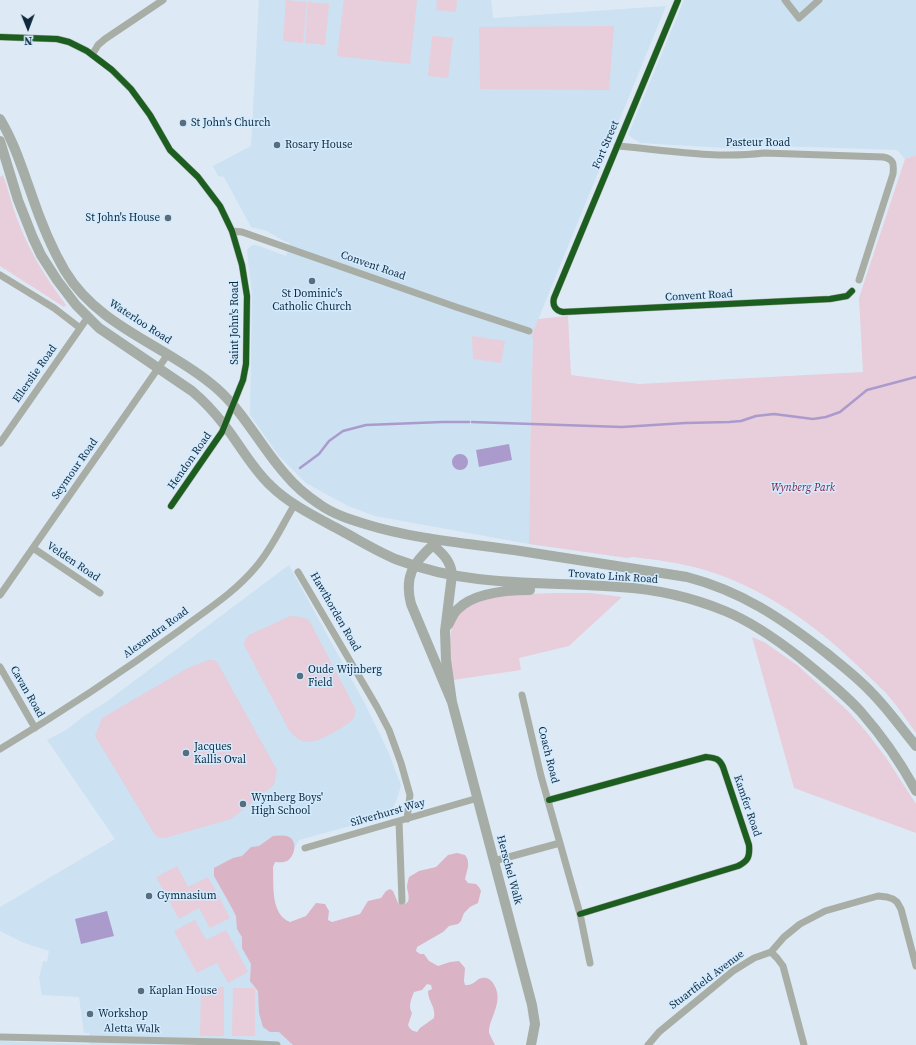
<!DOCTYPE html>
<html>
<head>
<meta charset="utf-8">
<style>
	body { margin:0 }
	#map { position:relative; width:916px; height:1045px; overflow:hidden; background:#ddeaf5; font-family:"Source Serif 4",serif }
	canvas { display:block }
	.north { position:absolute; left:8px; top:8px; width:40px; height:40px; -webkit-text-stroke:3px #d3ebff; paint-order:stroke; rotate:179deg; font-size:11px; font-weight:700; line-height:16px; text-align:center; color:#10293c }
	.north::after { content:''; display:block; margin:auto; width:14px; height:18px; background:#10293c; clip-path:polygon(50% 0,100% 100%,50% 72%,0 100%) }
</style>
</head>
<body>
<div id="map">
<canvas width="916" height="1045"></canvas>
<div class="north">N</div>
</div>
<script>
const g = document.querySelector('canvas').getContext('2d');
g.lineJoin = 'round';
function paint(path, color) {
  g.fillStyle = color;
  g.fill(path, 'evenodd');
}
function strokePath(path, color, width, dash) {
  g.strokeStyle = color;
  g.lineWidth = width;
  g.lineCap = dash ? 'butt' : 'round';
  g.setLineDash(dash || []);
  g.stroke(path);
}
function write(font, color, halo, rows, align = 'center') {
  g.font = font + ' "Source Serif 4",serif';
  g.lineWidth = 3;
  g.setLineDash([]);
  g.textBaseline = 'middle';
  g.strokeStyle = halo;
  g.fillStyle = color;
  for (const [text, x, y, turn = 0] of rows) {
    g.save();
    g.translate(x, y);
    g.rotate((+turn || 0) * Math.PI / 180);
    g.textAlign = isNaN(turn) ? turn : align;
    if (halo) g.strokeText(text, 0, 0);
    g.fillText(text, 0, 0);
    g.restore();
  }
}
const built = new Path2D(`
	M 259,0 L 491,0 L 493,18 L 666,6 L 531,337 L 533,338 L 530,455 L 529,544 L 375,516 L 348,506 L 306,483 L 279,456 L 250,415 L 252,294 L 247,250 L 252,245 L 256,245 L 286,256 L 290,243 L 282,240 L 267,231 L 251,227 L 224,177 L 218,176 L 213,166 L 251,146 Z
	M 684,0 L 916,0 L 916,155 L 905,159 L 897,150 L 746,145 L 743,149 L 640,143 L 628,135 Z
	M 289,565 L 365,704 L 388,751 L 401,785 L 397,799 L 390,815 L 299,840 L 294,849 L 222,873 L 317,1045 L 0,1045 L 0,1041 L 89,1044 L 89,1033 L 84,1033 L 79,997 L 42,995 L 39,978 L 43,961 L 47,962 L 49,951 L 24,943 L 0,931 L 0,907 L 115,839 L 47,740 L 66,730 L 84,716 L 106,702 Z`);
const green = new Path2D(`
	M 286,0 L 307,2 L 303,43 L 283,41 Z
	M 344,0 L 417,0 L 410,64 L 337,56 Z
	M 437,0 L 457,0 L 456,12 L 436,10 Z
	M 308,2 L 329,4 L 325,45 L 305,43 Z
	M 614,26 L 609,90 L 480,89 L 479,27 Z
	M 432,36 L 453,38 L 448,78 L 428,76 Z
	M 916,155 L 916,733 C 906,719 896,704 885,692 C 876,683 867,675 858,666 C 814,624 764,588 705,570 C 681,563 657,560 633,557 L 627,558 L 529,544 L 530,455 L 533,338 L 531,337 L 538,319 L 568,316 L 571,375 L 639,384 L 863,372 L 859,298 L 905,159 Z
	M 3,175 C 8,188 11,202 16,216 C 28,249 45,277 66,305 L 64,307 L 0,266 L 0,177 Z
	M 472,336 L 505,341 L 501,363 L 473,359 Z
	M 555,593 L 591,593 L 622,597 L 569,646 L 519,658 L 521,670 L 453,680 C 451,664 447,637 454,622 C 466,592 528,594 555,593 Z
	M 290,616 L 301,617 L 309,620 L 355,708 C 356,713 355,717 352,720 C 347,726 318,742 311,742 C 301,743 295,737 289,730 L 244,645 L 245,640 L 249,635 Z
	M 752,637 L 764,642 L 797,665 L 848,711 L 868,734 L 887,759 L 916,804 L 916,833 L 794,788 Z
	M 208,660 L 213,660 L 217,662 L 277,770 L 274,785 L 231,819 L 165,838 L 160,838 L 155,835 L 95,736 L 102,718 L 188,668 Z
	M 177,866 L 188,887 L 208,877 L 230,918 L 210,928 L 199,908 L 179,919 L 156,877 Z
	M 195,920 L 206,940 L 226,930 L 248,972 L 228,983 L 217,963 L 197,973 L 174,931 Z
	M 201,987 L 224,987 L 224,1036 L 200,1036 Z
	M 233,988 L 255,988 L 255,1036 L 232,1036 Z`);
const forest = new Path2D(`
	M 273,836 C 277,836 282,835 286,836 C 298,838 296,856 287,861 C 283,863 279,862 275,862 L 273,867 C 274,884 270,914 290,922 L 306,916 L 316,903 L 325,904 L 329,911 L 328,920 L 332,922 L 360,914 L 368,901 L 381,898 L 386,891 L 390,889 L 393,891 L 398,903 C 412,907 409,896 407,888 C 407,884 408,881 409,877 L 419,871 L 436,867 L 448,855 L 457,853 L 465,855 C 471,862 467,871 465,879 L 468,883 L 476,884 L 479,887 L 481,891 L 478,903 L 470,907 L 464,913 L 461,921 L 458,924 L 449,926 L 443,932 L 417,947 L 416,951 L 420,954 L 424,954 L 429,961 L 438,966 L 450,962 L 459,961 L 465,968 L 464,981 L 465,985 C 475,986 475,979 482,978 C 487,977 491,980 493,983 C 504,999 492,1014 489,1029 L 489,1033 L 495,1045 L 293,1045 L 279,1032 L 270,1032 L 263,1027 L 259,1013 L 258,991 L 250,981 L 251,964 L 242,948 L 242,937 L 237,929 L 236,916 L 232,908 L 214,876 L 214,868 L 233,858 L 242,856 L 251,847 L 259,846 ZM 427,984 L 431,985 L 432,989 L 428,991 C 428,1002 436,1006 434,1018 L 420,1028 L 417,1032 C 412,1031 410,1029 408,1025 L 412,1013 C 408,1007 411,999 414,992 L 422,990 Z`);
const water = new Path2D(`
	M 509,444 L 512,460 L 479,467 L 476,450 Z
	M452 462a8 8 0 1 1 16 0a8 8 0 1 1-16 0Z
	M 107,911 L 114,936 L 81,944 L 75,919 Z`);
const stream = new Path2D(`
	M 472,422 L 622,427 L 685,423 L 729,422 L 741,421 L 756,416 L 774,414 L 813,419 L 826,417 L 840,412 L 867,390 L 916,377
	M 300,468 L 319,454 L 329,441 L 343,431 L 366,425 L 442,422 L 469,422`);
const street = new Path2D(`
	M 678,0 L 554,298 C 552,306 556,311 563,312 L 830,299 L 847,296 L 852,291
	M 785,0 L 799,18 L 819,0
	M 0,37 L 57,39 L 69,42 L 87,51 L 112,70 L 131,89 L 150,115 L 170,150 L 198,177 L 220,206 L 232,231 L 242,265 L 247,296 L 246,364 L 243,380 L 222,432 L 171,506
	M 92,55 L 98,45 L 105,39 L 163,0
	M 617,146 C 665,150 715,159 764,153 L 883,157 C 894,159 894,164 893,174 L 859,280
	M 232,231 L 242,232 L 456,307 L 529,331
	M 0,275 L 54,308 L 80,328
	M 0,443 L 88,317
	M 33,548 L 100,593
	M 298,572 L 377,707 L 389,730 L 401,763 L 410,795 L 407,819
	M 0,595 L 168,354
	M 0,667 L 35,728
	M 522,695 L 541,776 L 580,914 L 590,963
	M 0,749 C 62,712 122,672 180,630 C 205,611 234,593 255,568 C 272,549 282,525 295,504
	M 549,800 L 706,757 C 715,758 719,758 723,767 L 749,845 C 750,857 748,861 738,866 L 580,914
	M 399,821 L 402,901
	M 305,848 L 478,798
	M 494,861 L 560,843
	M 771,952 L 777,958 L 783,966 L 804,1045
	M 0,1037 L 222,1042 L 277,1045
	M 648,1045 L 659,1032 L 733,971 L 754,958 L 771,952 L 784,937 L 800,924 L 825,911 L 860,901 L 878,896 L 887,897 L 893,899 L 897,902 L 901,909 L 916,966`);
const secondary = new Path2D(`
	M 0,119 C 14,142 22,168 31,193 C 40,220 51,247 65,271 C 98,326 162,344 209,382 C 242,407 259,445 286,475 C 295,486 307,496 319,504 C 333,514 349,519 365,524 C 413,539 464,543 514,550 C 572,559 629,568 687,577 C 741,591 781,618 825,652 C 841,665 857,677 871,692 C 888,709 901,728 916,746
	M 0,141 L 18,200 L 33,238 L 41,255 L 57,280 L 76,305 L 99,328 L 192,391 C 204,401 215,413 225,426 C 240,445 252,468 270,485 C 289,504 316,517 340,530 C 359,540 378,552 398,560 C 472,588 542,581 619,587 C 655,589 691,597 725,611 C 752,622 776,639 799,657 C 820,674 843,692 861,712 C 882,736 901,763 916,791
	M 448,625 C 451,620 453,613 458,609 C 475,592 507,590 530,590
	M 452,702 L 446,660 L 445,631 L 452,575 C 451,561 443,554 433,545 C 413,563 404,577 411,604 L 452,702 L 532,1005 L 535,1024 L 531,1045`);
const cycleway = new Path2D(`
	M 678,0 L 554,298 C 552,306 556,311 563,312 L 830,299 L 847,296 L 852,291
	M 0,37 L 57,39 L 69,42 L 87,51 L 112,70 L 131,89 L 150,115 L 170,150 L 198,177 L 220,206 L 232,231 L 242,265 L 247,296 L 246,364 L 243,380 L 222,432 L 171,506
	M 549,800 L 706,757 C 715,758 719,758 723,767 L 749,845 C 750,857 748,861 738,866 L 580,914`);
const markers = [
	[183,123,4,"#586d7d"],
	[277,145,4,"#586d7d"],
	[168,218,4,"#586d7d"],
	[312,281,4,"#586d7d"],
	[300,676,4,"#586d7d"],
	[186,753,4,"#586d7d"],
	[243,804,4,"#586d7d"],
	[149,896,4,"#586d7d"],
	[141,991,4,"#586d7d"],
	[90,1014,4,"#586d7d"]
];
const poiNames = [
	["St John's Church",191,123],
	["Rosary House",285,145],
	["St John's House",160,218,"right"],
	["St Dominic's",312,294,"center"],
	["Catholic Church",312,307,"center"],
	["Oude Wijnberg",308,670],
	["Field",308,683],
	["Jacques",194,747],
	["Kallis Oval",194,760],
	["Wynberg Boys'",251,798],
	["High School",251,811],
	["Gymnasium",157,896],
	["Kaplan House",149,991],
	["Workshop",98,1014]
];
const streetNames = [
	["Pasteur Road",758,143],
	["Fort Street",606,145,-67],
	["Convent Road",373,266,19],
	["Convent Road",699,296,-3],
	["Waterloo Road",140,322,33],
	["Saint John's Road",235,323,-90],
	["Ellerslie Road",35,374,-55],
	["Hendon Road",190,461,-55],
	["Seymour Road",75,469,-55],
	["Velden Road",73,562,34],
	["Trovato Link Road",613,577,4],
	["Hawthorden Road",335,612,60],
	["Alexandra Road",156,633,-36],
	["Cavan Road",27,692,60],
	["Coach Road",548,755,76],
	["Kamfer Road",747,806,71],
	["Silverhurst Way",388,813,-16],
	["Herschel Walk",509,870,75],
	["Stuartfield Avenue",707,980,-37],
	["Aletta Walk",132,1029,1]
];
const parkNames = [
	["Wynberg Park",803,488]
];
paint(built, '#cce1f2');
paint(green, '#e8cdda');
paint(forest, '#dab3c4');
paint(water, '#ab9bcd');
strokePath(stream, '#ab9bcd', 2.5);
strokePath(street, '#a8aea5', 7);
strokePath(secondary, '#a6ada6', 10);
strokePath(cycleway, '#1b5e20', 6);
for (const [x, y, r, color] of markers) {
  const dot = new Path2D();
  dot.arc(x, y, r, 0, 2 * Math.PI);
  g.fillStyle = color;
  g.fill(dot);
  strokePath(dot, '#d3ebff', 1.5);
}
write('11px', '#10293c', '#d3ebff', poiNames, 'left');
write('11px', '#10293c', '#d3ebff', streetNames);
write('italic 11px', '#7c1c40', '#d3ebff', parkNames);
</script>
</body>
</html>
